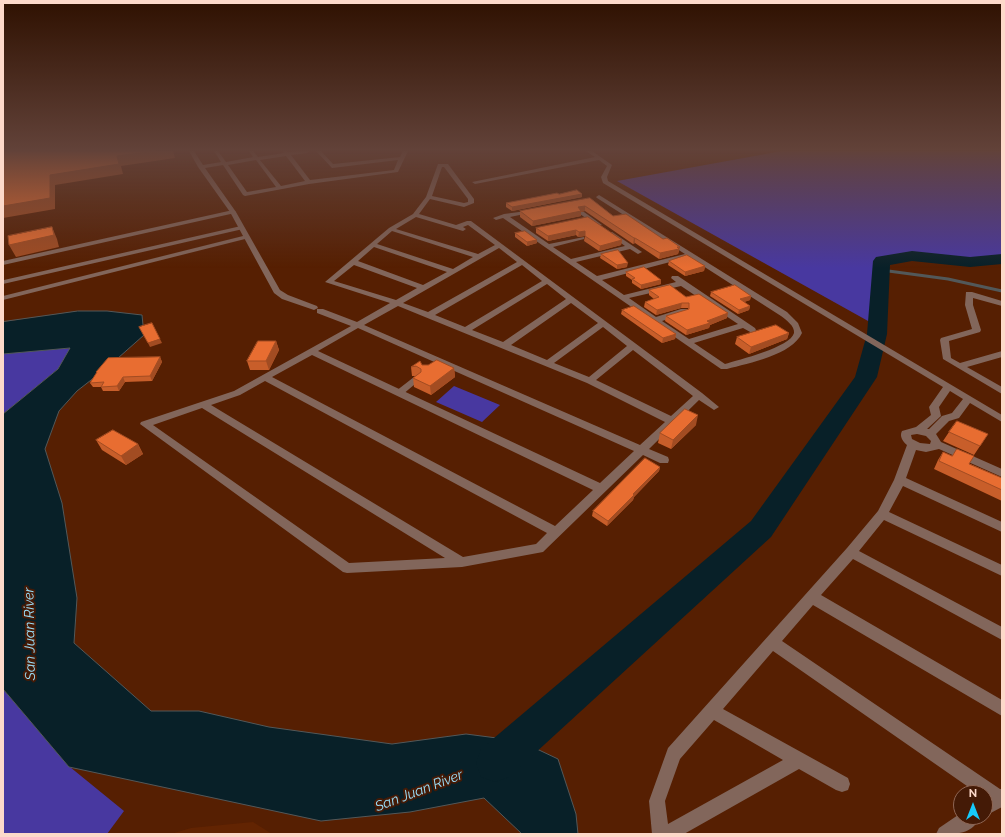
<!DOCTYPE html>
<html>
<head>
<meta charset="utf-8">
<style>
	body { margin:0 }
	#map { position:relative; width:1005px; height:837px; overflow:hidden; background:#561f02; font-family:Raleway,sans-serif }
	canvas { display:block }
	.frame { position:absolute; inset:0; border:4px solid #fdd9ca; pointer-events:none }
	.north { position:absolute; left:953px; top:785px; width:40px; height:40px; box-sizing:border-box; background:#441a06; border:1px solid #8e6654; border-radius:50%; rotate:0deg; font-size:11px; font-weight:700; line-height:16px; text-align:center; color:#fdd9ca }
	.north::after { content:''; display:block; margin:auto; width:14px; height:18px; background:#16cafb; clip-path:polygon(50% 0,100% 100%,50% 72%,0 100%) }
</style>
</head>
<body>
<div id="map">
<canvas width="1005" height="837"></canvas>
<div class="frame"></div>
<div class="north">N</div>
</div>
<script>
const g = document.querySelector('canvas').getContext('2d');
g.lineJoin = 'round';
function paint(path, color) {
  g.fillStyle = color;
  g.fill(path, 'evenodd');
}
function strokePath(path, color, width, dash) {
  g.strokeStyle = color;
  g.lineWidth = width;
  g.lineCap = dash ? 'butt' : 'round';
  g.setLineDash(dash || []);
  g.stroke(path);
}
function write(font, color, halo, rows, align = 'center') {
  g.font = font + ' Raleway,sans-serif';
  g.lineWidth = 4;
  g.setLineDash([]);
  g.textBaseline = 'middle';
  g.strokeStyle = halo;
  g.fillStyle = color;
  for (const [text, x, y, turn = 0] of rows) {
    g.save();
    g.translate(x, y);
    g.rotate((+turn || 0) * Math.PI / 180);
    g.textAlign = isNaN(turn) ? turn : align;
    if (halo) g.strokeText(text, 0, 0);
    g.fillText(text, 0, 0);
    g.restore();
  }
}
const built = new Path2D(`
	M 253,822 L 272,834 L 171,834 L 191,828 Z`);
const green = new Path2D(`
	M 782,151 L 1002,151 L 1002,260 L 970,262 L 912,256 L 882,261 L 877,326 L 617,181 Z
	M 71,348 L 58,369 L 3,414 L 3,353 Z
	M 454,386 L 500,405 L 482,422 L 436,402 Z
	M 3,689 L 70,767 L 124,811 L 107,834 L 3,834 Z`);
const water = new Path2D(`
	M 78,311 L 107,311 L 142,315 L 144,335 L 109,366 L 77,391 L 59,411 L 45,449 L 62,503 L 77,598 L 74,643 L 151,711 L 199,711 L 269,727 L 392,744 L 466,734 L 520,741 L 558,759 L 576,814 L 578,834 L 522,834 L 484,798 L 410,812 L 321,821 L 69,767 L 3,689 L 3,414 L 58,369 L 70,348 L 3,354 L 3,322 Z`);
const stream = new Path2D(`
	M 881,270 L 948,279 L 1002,291`);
const river = new Path2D(`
	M 912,251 L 970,257 L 1002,254 L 1002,264 L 970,267 L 912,261 L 890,265 L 887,334 L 877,377 L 771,537 L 509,777 L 495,782 L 481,777 L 476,763 L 481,749 L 751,521 L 855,377 L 867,334 L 873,261 L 876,257 Z`);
const service = new Path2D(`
	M 233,210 L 236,212 L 235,213 L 3,265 L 3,261 Z
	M 241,226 L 244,228 L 243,229 L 3,284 L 4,280 Z
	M 247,235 L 249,236 L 249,238 L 3,300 L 3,296 Z
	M 414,377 L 417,377 L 421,379 L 402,395 L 396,395 L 395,393 L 396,391 Z`);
const minor = new Path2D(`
	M 189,151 L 194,151 L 203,165 L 221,162 L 214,151 L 218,151 L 226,162 L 253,157 L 249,151 L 253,151 L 258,157 L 284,153 L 283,151 L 289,152 L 309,151 L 307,153 L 291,155 L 310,180 L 394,170 L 398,160 L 332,168 L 316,151 L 321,151 L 333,164 L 400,157 L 403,151 L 408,151 L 398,172 L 309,184 L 245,196 L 243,195 L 223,165 L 205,168 L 236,212 L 280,290 L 288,295 L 317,306 L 318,308 L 314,310 L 282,299 L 274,293 L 230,212 L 198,167 ZM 286,156 L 305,181 L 281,186 L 260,160 ZM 256,160 L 276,187 L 247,192 L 228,165 Z
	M 586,151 L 592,151 L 612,165 L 607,177 L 608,181 L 1002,415 L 1002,422 L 970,403 L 959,418 L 949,421 L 936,434 L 941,442 L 1002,469 L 1002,477 L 939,449 L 926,452 L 916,450 L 906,478 L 1002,522 L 1002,532 L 903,486 L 889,512 L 1002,565 L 1002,576 L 884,520 L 859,551 L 1002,627 L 1002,640 L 853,559 L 821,595 L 1002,700 L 1002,716 L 813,605 L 782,641 L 1000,789 L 1002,789 L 1002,807 L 985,816 L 985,793 L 977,793 L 773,651 L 723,709 L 848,778 L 850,784 L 848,790 L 842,792 L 836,790 L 799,769 L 684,834 L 652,834 L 649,801 L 668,748 L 847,548 L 878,511 L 894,480 L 907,445 C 903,442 899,436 902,431 L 916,427 L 931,415 L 929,407 L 943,387 L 603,183 L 601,177 L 607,166 L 599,160 L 475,184 L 472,182 L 595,157 ZM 950,391 L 963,399 L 952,413 L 942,416 L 929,429 L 927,429 L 941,416 L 939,407 ZM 917,434 L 926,436 L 931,441 L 930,444 L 920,443 L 912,439 L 911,435 ZM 714,720 L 783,760 L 668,824 L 665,801 L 680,759 Z
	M 438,164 L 448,164 L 474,199 L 474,203 L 464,207 L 430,199 L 419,214 L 456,225 L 467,221 L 471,221 L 702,393 L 719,407 L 714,410 L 699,400 L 649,449 L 668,457 L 669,460 L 668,463 L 660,463 L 643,455 L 543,552 L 462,567 L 347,573 L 343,572 L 140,424 L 141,422 L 234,391 L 351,326 L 317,313 L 317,309 L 323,309 L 357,322 L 390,303 L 325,282 L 389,228 L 413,214 L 426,197 ZM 442,167 L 444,167 L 468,199 L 468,202 L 464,203 L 432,196 ZM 416,217 L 463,231 L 466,229 L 463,227 L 468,225 L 495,245 L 478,254 L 396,229 ZM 392,231 L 473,257 L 453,269 L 377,244 ZM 374,247 L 447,272 L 423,285 L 358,261 ZM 499,248 L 517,262 L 428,312 L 403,303 ZM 354,265 L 417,288 L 396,300 L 334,281 ZM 522,265 L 542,281 L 465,327 L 435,315 ZM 547,284 L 566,299 L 503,342 L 472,330 ZM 571,303 L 598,323 L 547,360 L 511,345 ZM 398,306 L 587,383 L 665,422 L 640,445 L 364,325 ZM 603,327 L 627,346 L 589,377 L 554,363 ZM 358,328 L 634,451 L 600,483 L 318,351 ZM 633,350 L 693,396 L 671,416 L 596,380 ZM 312,355 L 593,490 L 555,526 L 272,377 ZM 265,381 L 547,533 L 536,544 L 463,557 L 211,405 L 240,395 ZM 202,408 L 445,558 L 349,563 L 153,425 Z
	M 599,195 L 787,312 L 798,323 L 802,333 C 792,355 749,363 727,369 L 721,369 L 503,218 L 496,220 L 493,218 L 504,214 L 534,210 L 534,212 L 510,217 L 549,244 L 584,237 L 584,239 L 553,247 L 571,259 L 625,246 L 610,235 L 609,234 L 612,232 L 642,252 L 638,254 L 630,249 L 576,262 L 597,276 L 685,254 L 597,198 L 596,197 ZM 689,257 L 781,316 C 786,320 795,326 794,333 C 791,347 738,360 725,364 L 694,343 L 743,328 L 752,333 L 755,332 L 756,330 L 755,328 L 678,276 L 672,276 L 671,278 L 676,282 L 624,295 L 602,280 ZM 681,286 L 738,324 L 689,339 L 662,321 L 687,313 L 687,309 L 681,309 L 656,317 L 629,298 Z
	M 580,212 L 584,212 L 602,225 L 597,226 L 580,214 Z
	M 966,292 L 972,292 L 1002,301 L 1002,306 L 973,298 L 973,305 L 981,330 L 980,332 L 949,341 L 951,358 L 960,363 L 1002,351 L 1002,357 L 967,367 L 1002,387 L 1002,394 L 943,359 L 940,340 L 941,338 L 972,329 L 965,305 Z
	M 961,813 L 961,817 L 980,817 C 972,836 953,834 936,834 L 939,828 Z`);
const wall = new Path2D(`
	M 559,194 L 582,194 L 582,197 L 512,211 L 506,207 L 506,203 Z
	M 590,198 L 613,216 L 680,247 L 678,254 L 659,259 L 635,243 L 633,244 L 585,211 L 581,212 L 581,216 L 532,226 L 520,217 L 520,211 Z
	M 588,217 L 622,240 L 621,245 L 599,251 L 584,241 L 585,236 L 578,237 L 576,235 L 548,241 L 536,233 L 536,228 Z
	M 515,233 L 537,243 L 527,246 L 515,237 Z
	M 601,254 L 627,267 L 617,269 L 600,258 Z
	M 669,261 L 705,266 L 704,271 L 685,276 L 668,265 Z
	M 626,272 L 661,284 L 641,289 L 632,283 L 632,280 L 626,276 Z
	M 649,290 L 686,297 L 727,318 L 710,325 L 709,328 L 686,335 L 665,321 L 666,316 L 688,310 L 688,308 L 681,308 L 656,315 L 644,307 L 645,302 L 654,299 L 649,295 Z
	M 711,292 L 751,296 L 750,300 L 744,302 L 750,306 L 749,310 L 738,314 L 710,296 Z
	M 622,310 L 676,334 L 675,339 L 662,343 L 621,314 Z
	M 789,333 L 787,339 L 749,354 L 735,344 L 737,337 Z
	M 276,341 L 279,350 L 269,370 L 250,370 L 247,361 Z
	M 160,357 L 162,362 L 152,381 L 125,382 L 119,391 L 103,391 L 101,387 L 93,387 L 90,383 L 97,373 L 96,372 Z
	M 422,365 L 454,368 L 455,377 L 431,395 L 414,387 L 413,378 L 416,376 L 412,376 L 411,367 Z
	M 696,425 L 671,449 L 658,443 L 660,433 Z
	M 949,432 L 988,434 L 974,455 L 943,441 Z
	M 96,440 L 138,444 L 143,454 L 126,465 L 102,450 Z
	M 943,452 L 1002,478 L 1002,501 L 934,469 L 938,460 Z
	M 660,467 L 659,471 L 634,497 L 633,500 L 607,526 L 592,516 L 593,511 Z`);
const shadedWall = new Path2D(`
	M 155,151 L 173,151 L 175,158 L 121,166 L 123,174 L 55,185 L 55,209 L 3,218 L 3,206 L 50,175 L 117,156 Z
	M 582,194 L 582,197 L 512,211 L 512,207 Z
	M 585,206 L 585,211 L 581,212 L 581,216 L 532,226 L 533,221 L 578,207 Z
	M 52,227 L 57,239 L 59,247 L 16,257 L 9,245 Z
	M 576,230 L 576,235 L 548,241 L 548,236 Z
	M 585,231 L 585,236 L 578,237 L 579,232 Z
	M 634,238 L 635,238 L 635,243 L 633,244 Z
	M 537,240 L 537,243 L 527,246 L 527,242 Z
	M 622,240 L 621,245 L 599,251 L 600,246 Z
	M 680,247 L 678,254 L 659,259 L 660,253 Z
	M 628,263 L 627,267 L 617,269 L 617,265 Z
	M 705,266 L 704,271 L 685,276 L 685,272 Z
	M 661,280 L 661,284 L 641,289 L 641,285 Z
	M 751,296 L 750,300 L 738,304 L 740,299 Z
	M 682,303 L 681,308 L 656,315 L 657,310 Z
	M 750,306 L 749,310 L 738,314 L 739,310 Z
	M 728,313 L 727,318 L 710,325 L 709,328 L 686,335 L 687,330 L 707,321 Z
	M 789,333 L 787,339 L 749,354 L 751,347 Z
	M 676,334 L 675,339 L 662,343 L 663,338 Z
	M 160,339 L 162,343 L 150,347 L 148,343 Z
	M 276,341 L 279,350 L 269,370 L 266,361 Z
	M 160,357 L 162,362 L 152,381 L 150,376 Z
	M 454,368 L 455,377 L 431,395 L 430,386 Z
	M 123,377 L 125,382 L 119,391 L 117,386 Z
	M 698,415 L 696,425 L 671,449 L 673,440 Z
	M 138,444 L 143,454 L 126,465 L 121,456 Z
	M 660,467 L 659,471 L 634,497 L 633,500 L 607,526 L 608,521 L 633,494 Z`);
const building = new Path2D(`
	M 3,151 L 155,151 L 117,156 L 119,164 L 50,175 L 50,198 L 3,206 Z
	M 577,190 L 582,194 L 512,207 L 506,203 L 557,193 L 559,194 Z
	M 590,198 L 613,216 L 626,214 L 663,239 L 667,238 L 680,247 L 677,247 L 679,249 L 660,253 L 635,238 L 634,238 L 585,206 L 578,207 L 581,211 L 533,221 L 520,211 Z
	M 588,217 L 622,240 L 600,246 L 585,236 L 585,231 L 579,232 L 576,230 L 548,236 L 536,228 Z
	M 52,227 L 54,235 L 9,245 L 8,236 Z
	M 525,231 L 537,240 L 527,242 L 515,233 Z
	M 618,250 L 628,263 L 617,265 L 601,254 Z
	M 687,255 L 705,266 L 685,272 L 669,261 Z
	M 644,267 L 661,280 L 641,285 L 632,279 L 635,278 L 626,272 Z
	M 670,285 L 686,297 L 699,294 L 728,313 L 707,321 L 710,323 L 687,330 L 666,316 L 689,309 L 689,303 L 682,303 L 657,310 L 645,302 L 659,297 L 649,290 Z
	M 735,285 L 751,296 L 740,299 L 750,306 L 739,310 L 711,292 Z
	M 634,306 L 676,334 L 663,338 L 622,310 Z
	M 152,323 L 160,339 L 148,343 L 139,327 Z
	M 776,325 L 789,333 L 751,347 L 737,337 Z
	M 258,341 L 276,341 L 266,361 L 247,361 Z
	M 160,357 L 150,376 L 123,377 L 117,386 L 101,387 L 104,382 L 90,383 L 97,372 L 96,372 L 108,358 Z
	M 437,360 L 454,368 L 430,386 L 413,378 L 421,372 L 421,369 L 416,366 L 411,367 L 420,361 L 422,365 L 428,365 Z
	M 685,409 L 698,415 L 673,440 L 660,433 Z
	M 957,421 L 988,434 L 980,446 L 949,432 Z
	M 113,430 L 138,444 L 121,456 L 96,440 Z
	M 957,449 L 974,456 L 969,464 L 1002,478 L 1002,490 L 939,461 L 943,452 L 952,456 Z
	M 645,458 L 660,467 L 633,494 L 634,495 L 608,521 L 593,511 Z`);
const nearWaternames = [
	["San Juan River",30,634,-91],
	["San Juan River",419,791,-21]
];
paint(built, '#622402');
paint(green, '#4838a0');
paint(water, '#082028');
strokePath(water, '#525859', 1);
strokePath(stream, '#525859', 3);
paint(river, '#082028');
paint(service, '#82665b');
paint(minor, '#82665b');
paint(wall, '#c85e2a');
paint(shadedWall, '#a24c22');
paint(building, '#e86d31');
strokePath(building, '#a24c22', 1);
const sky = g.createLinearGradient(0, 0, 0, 268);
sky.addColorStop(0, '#2f1101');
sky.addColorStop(0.56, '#624239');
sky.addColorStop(1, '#62423900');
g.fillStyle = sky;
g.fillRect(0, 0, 1005, 268);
write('italic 14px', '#9ae0fb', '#441a06', nearWaternames);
</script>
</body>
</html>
